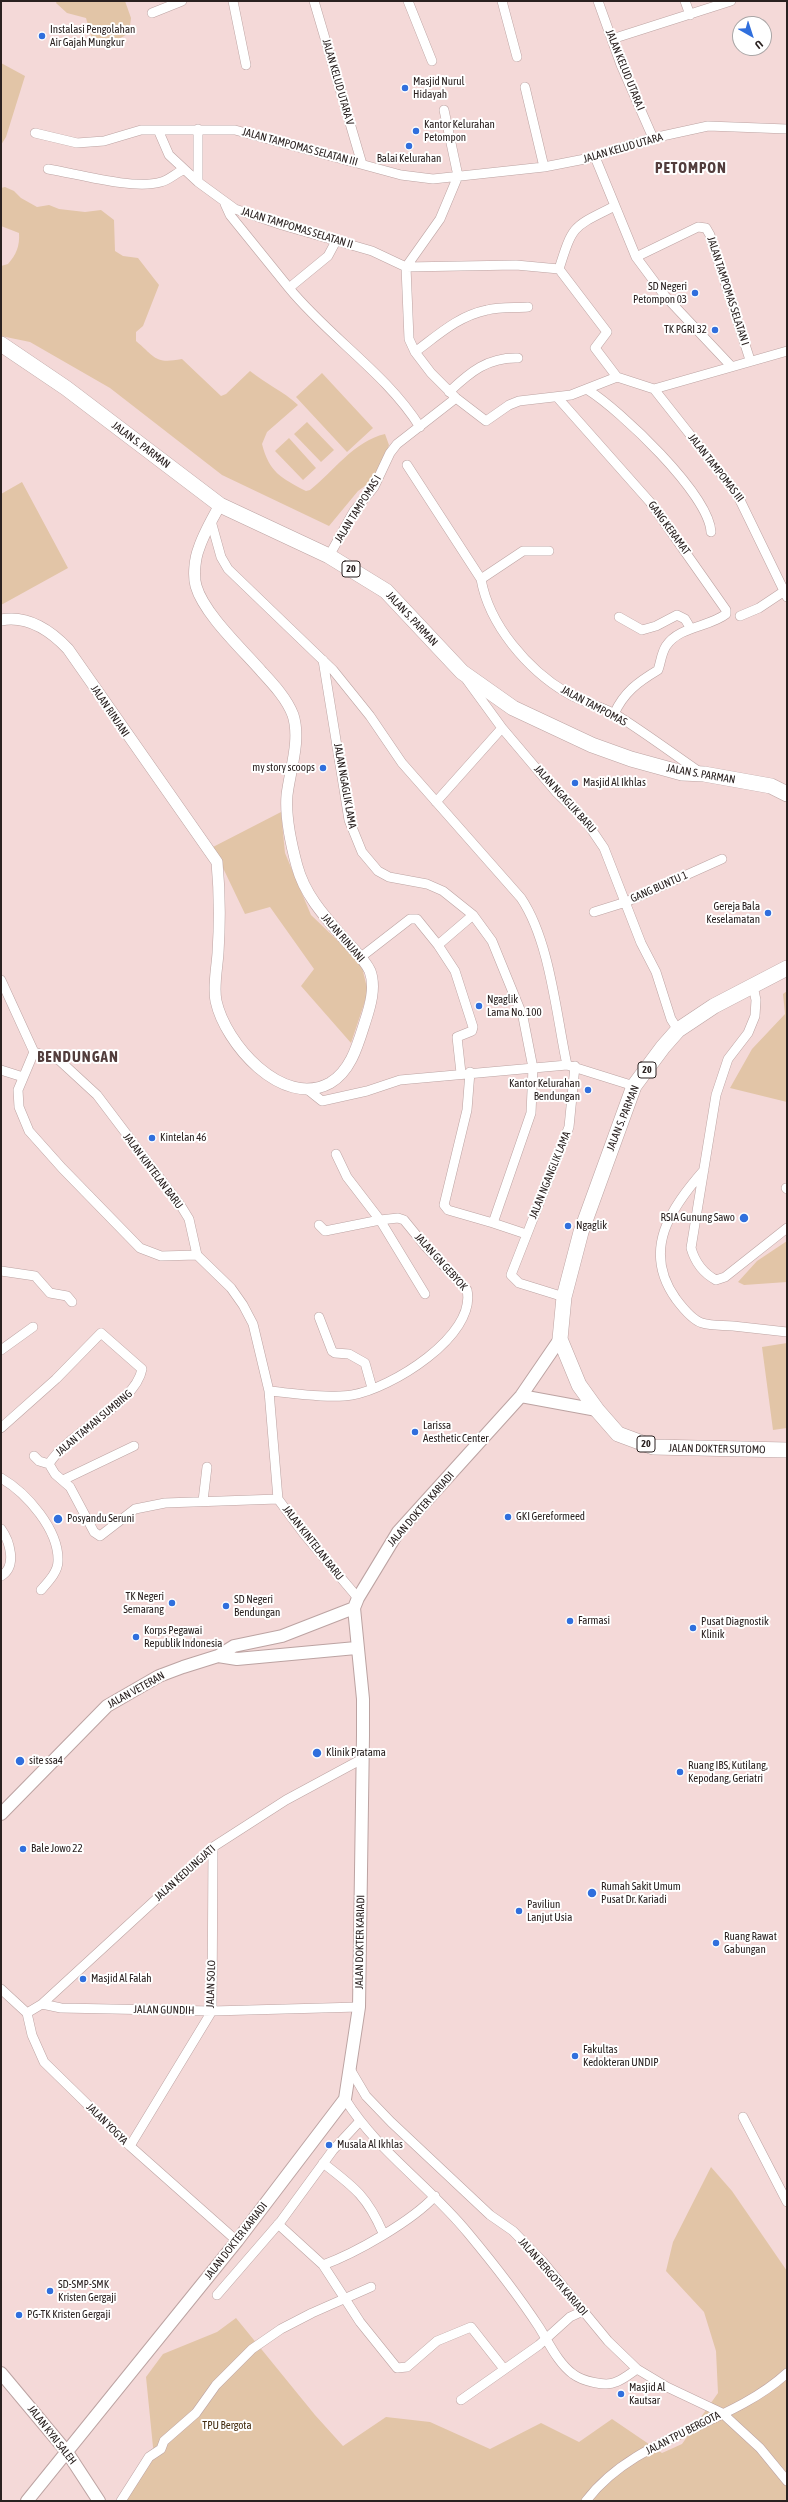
<!DOCTYPE html>
<html>
<head>
<meta charset="utf-8">
<style>
	body { margin:0 }
	#map { position:relative; width:788px; height:2502px; overflow:hidden; background:#f4d9d8; font-family:"Asap Condensed",sans-serif }
	canvas { display:block }
	.frame { position:absolute; inset:0; border:2px solid #2a2120; pointer-events:none }
	.north { position:absolute; left:732px; top:16px; width:40px; height:40px; box-sizing:border-box; background:#fff; border:1px solid #aaa6a6; border-radius:50%; rotate:141deg; font-size:11px; font-weight:700; line-height:16px; text-align:center; color:#2a2120 }
	.north::after { content:''; display:block; margin:auto; width:14px; height:18px; background:#306fdd; clip-path:polygon(50% 0,100% 100%,50% 72%,0 100%) }
</style>
</head>
<body>
<div id="map">
<canvas width="788" height="2502"></canvas>
<div class="frame"></div>
<div class="north">U</div>
</div>
<script>
const g = document.querySelector('canvas').getContext('2d');
g.lineJoin = 'round';
function paint(path, color) {
  g.fillStyle = color;
  g.fill(path, 'evenodd');
}
function strokePath(path, color, width, dash) {
  g.strokeStyle = color;
  g.lineWidth = width;
  g.lineCap = dash ? 'butt' : 'round';
  g.setLineDash(dash || []);
  g.stroke(path);
}
function write(font, color, halo, rows, align = 'center') {
  g.font = font + ' "Asap Condensed",sans-serif';
  g.lineWidth = 4;
  g.setLineDash([]);
  g.textBaseline = 'middle';
  g.strokeStyle = halo;
  g.fillStyle = color;
  for (const [text, x, y, turn = 0] of rows) {
    g.save();
    g.translate(x, y);
    g.rotate((+turn || 0) * Math.PI / 180);
    g.textAlign = isNaN(turn) ? turn : align;
    if (halo) g.strokeText(text, 0, 0);
    g.fillText(text, 0, 0);
    g.restore();
  }
}
const green = new Path2D(`
	M 57,1 L 125,1 L 131,18 L 129,33 L 114,42 L 93,42 L 86,18 L 67,13 L 56,3 Z
	M 1,63 L 25,76 L 6,137 L 1,145 Z
	M 5,187 L 14,191 L 21,198 L 37,207 L 49,205 L 59,209 L 85,212 L 101,210 L 114,220 L 115,251 L 123,256 L 138,258 L 159,285 L 143,326 L 136,332 L 136,341 C 156,358 155,364 182,359 L 221,396 L 226,394 L 250,371 C 266,384 283,391 298,405 L 267,432 L 262,444 C 269,472 281,478 306,491 L 310,490 C 333,472 354,441 385,434 L 389,445 L 376,478 L 358,491 L 329,526 L 222,475 L 110,388 L 30,342 L 1,336 L 1,266 L 8,264 C 16,255 20,246 19,233 L 1,226 L 1,188 Z
	M 322,373 L 373,428 L 347,452 L 296,397 Z
	M 307,422 L 334,450 L 321,462 L 294,434 Z
	M 289,438 L 316,468 L 303,480 L 275,451 Z
	M 22,482 L 68,568 L 1,605 L 1,494 Z
	M 281,812 L 285,853 L 311,915 L 361,963 L 368,992 L 351,1043 L 301,986 L 314,969 L 270,907 L 245,914 L 213,847 Z
	M 787,991 L 787,1102 L 730,1088 L 752,1049 L 785,1014 L 783,994 Z
	M 787,1241 L 787,1282 L 744,1285 L 738,1282 L 757,1261 Z
	M 787,1343 L 787,1428 L 773,1430 L 762,1347 Z
	M 711,2167 L 732,2191 L 787,2271 L 787,2501 L 121,2501 L 154,2457 L 146,2377 L 163,2354 L 217,2332 L 236,2318 L 315,2415 L 343,2446 L 386,2417 L 430,2422 L 490,2449 L 541,2423 L 579,2442 L 612,2419 L 662,2453 L 682,2444 L 718,2393 L 716,2351 L 704,2312 L 666,2271 L 673,2242 Z`);
const minor = new Path2D(`
	M 233,1 L 246,65
	M 314,1 L 362,164
	M 408,1 L 432,61
	M 502,1 L 517,57
	M 598,1 L 621,65 L 653,138
	M 685,1 L 690,15
	M 152,13 L 182,1
	M 612,39 L 731,1
	M 525,87 L 544,167
	M 444,110 L 458,176
	M 198,129 L 198,182 L 235,209 L 282,225 L 372,251 L 406,267 L 516,265 L 559,269 C 573,224 573,227 615,206
	M 159,132 L 169,155 L 198,182
	M 35,133 L 77,143 L 104,141 L 141,130 L 235,130 L 401,175 L 433,179 L 544,167 L 585,159 L 653,138 L 708,126 L 787,129
	M 595,157 L 636,257 L 665,296 L 731,366
	M 48,169 C 78,174 133,190 161,182 C 169,180 176,173 183,170
	M 458,176 L 440,219 L 406,267 L 409,339 L 415,352 L 431,373 L 456,398 L 486,421 L 509,405 L 519,401 L 571,395 L 617,377
	M 225,204 L 230,215 L 289,288
	M 336,241 L 328,256 L 289,288 C 329,337 387,374 420,427
	M 636,257 L 698,227 L 706,228 L 710,235 L 750,360
	M 559,269 L 607,332 L 595,348 L 617,377 L 654,389 L 787,351
	M 415,352 C 438,335 458,316 487,310 C 500,307 515,308 528,307
	M 654,389 L 737,494 L 787,597
	M 588,390 C 620,410 709,494 711,532
	M 449,392 C 470,372 488,357 518,358
	M 557,397 L 650,502 L 726,610 L 726,614 C 710,627 679,626 666,646 C 661,654 661,662 658,670 C 638,682 624,692 614,714
	M 407,465 L 481,579 L 523,551 L 549,551
	M 211,521 L 221,557 L 228,569 L 333,670 L 370,716 L 402,763 L 521,898 C 550,941 556,1014 567,1065
	M 329,556 L 354,511 L 374,487 L 390,453 L 397,444 L 456,398
	M 481,579 C 489,625 528,670 567,693 C 582,702 600,706 615,714 C 644,732 672,753 701,773
	M 740,616 L 759,608 L 783,592
	M 619,617 L 642,630 L 656,626 L 677,615 L 685,619 L 691,629
	M 323,660 L 349,820 L 362,852 L 378,871 L 389,877 L 427,884 L 443,891 L 473,915 L 492,941 L 523,1017 L 533,1068 L 531,1113 L 493,1223 L 526,1234
	M 467,680 L 502,728 L 557,793 L 585,820 L 604,848 L 641,943 L 656,972 L 671,1019 L 678,1030
	M 436,802 L 502,728
	M 594,912 L 626,902 L 722,859
	M 438,945 L 473,915
	M 361,957 L 410,919 L 417,919 L 438,945 L 455,971 L 473,1027 L 472,1031 L 457,1037 L 461,1073
	M 1,980 L 34,1052 L 59,1060 L 97,1095 L 181,1206 L 189,1219 L 197,1255 L 231,1288 L 243,1305 L 253,1324 L 269,1391 L 278,1499 L 304,1534 L 358,1598
	M 753,986 L 756,1000 L 755,1016 L 748,1033 L 728,1059 L 716,1095 L 691,1248 C 695,1262 703,1273 716,1280 L 725,1277 L 787,1228
	M 34,1052 L 18,1090 L 19,1107 L 29,1131 L 62,1168 L 140,1248 L 161,1256 L 197,1255
	M 1,1070 L 23,1077
	M 470,1072 L 467,1110 L 444,1205 L 448,1210 L 493,1223
	M 307,1089 L 322,1101 L 367,1091 L 400,1080 L 567,1065 L 634,1086
	M 336,1154 L 347,1177 L 380,1220 L 425,1294
	M 704,1170 C 671,1208 641,1250 676,1299 C 682,1307 692,1320 702,1323 C 712,1326 723,1325 733,1326 C 751,1328 769,1330 787,1332
	M 786,1188 L 787,1189
	M 1,1271 L 35,1276 L 50,1293 L 67,1296 L 72,1302
	M 564,1297 L 519,1283 L 511,1275 L 569,1127 L 575,1066
	M 319,1317 L 332,1351 L 335,1353 L 349,1354 L 365,1363 L 372,1388
	M 1,1350 L 33,1327
	M 269,1391 C 291,1393 331,1399 352,1395 C 390,1389 477,1336 467,1290 L 426,1247 L 404,1220 L 398,1218 L 380,1220 L 325,1231 L 319,1225
	M 1,1428 L 56,1379 L 101,1333 L 142,1369 C 136,1404 68,1432 49,1464
	M 34,1456 L 39,1461 L 49,1464
	M 49,1464 L 55,1474 L 70,1487 L 94,1532 L 100,1536 L 135,1509 L 165,1503 L 278,1499
	M 1,1478 C 27,1493 59,1530 58,1561 C 58,1572 48,1582 41,1590
	M 63,1480 L 134,1446
	M 203,1501 L 207,1467
	M 1,1529 C 9,1540 18,1566 1,1576
	M 1,1989 L 27,2013 L 32,2035 L 44,2062 L 130,2146 L 237,2241
	M 42,2004 L 61,2008 L 212,2011 L 359,2007
	M 27,2013 L 42,2004 L 213,1847 L 286,1800 L 362,1759
	M 350,2069 L 366,2096 L 391,2122 L 490,2215 L 513,2231 L 543,2262 L 608,2341 L 637,2369 L 667,2387 L 722,2413 L 760,2448 L 787,2481
	M 345,2099 C 378,2152 429,2185 468,2233 C 493,2263 518,2295 539,2327 C 549,2343 558,2363 573,2374 C 582,2381 606,2387 616,2382 C 624,2379 631,2373 637,2369
	M 743,2117 L 787,2202
	M 130,2146 L 212,2011 L 213,1847
	M 323,2163 C 354,2187 367,2196 383,2233
	M 278,2224 L 323,2265 L 360,2322 L 397,2368 L 407,2367 L 437,2341 L 471,2327 L 504,2369
	M 323,2265 C 356,2253 412,2221 435,2196
	M 217,2295 L 281,2221 L 333,2150 L 359,2122
	M 461,2400 L 539,2345 L 570,2317 L 583,2311
	M 121,2501 L 149,2457 L 161,2449 L 164,2441 L 196,2413 L 216,2385 L 252,2349 L 281,2329 L 312,2313 L 371,2287
	M 586,2501 C 636,2435 728,2427 787,2373`);
const tertiary = new Path2D(`
	M 1,620 C 28,615 50,630 68,649 L 217,862 C 220,894 220,922 218,953 C 217,968 213,987 216,1001 C 225,1043 282,1109 330,1083 C 351,1071 358,1044 365,1022 C 370,1007 376,987 370,971 C 365,960 354,950 346,941 C 326,918 305,896 297,866 C 291,844 285,818 287,795 C 290,770 301,740 293,715 C 287,699 274,685 262,672 C 243,650 204,614 196,586 C 193,575 195,558 199,548 C 204,533 212,519 220,505`);
const secondary = new Path2D(`
	M 521,1396 L 597,1410
	M 218,1656 L 237,1659 L 356,1648
	M 1,1814 L 107,1706 L 159,1676 L 183,1667 L 218,1656 L 234,1646 L 282,1636 L 354,1608
	M 1,2373 L 67,2452 L 99,2501
	M 27,2501 L 237,2241 L 345,2099 L 359,2007 L 363,1735 L 363,1699 L 354,1608 L 358,1598 L 398,1532 L 521,1396 L 560,1339`);
const trunk = new Path2D(`
	M 1,344 L 66,388 L 220,505 L 329,556 L 386,591 L 462,672 L 513,708 L 592,745 L 631,759 L 682,773 L 704,774 L 771,786 L 787,794
	M 787,968 L 714,1006 L 678,1030 L 663,1047 L 634,1086 L 581,1232 L 564,1297 L 560,1339 L 579,1385 L 597,1410 L 618,1434 L 653,1447 L 787,1450`);
const markers = [
	[42,36,4,"#306fdd"],
	[405,88,4,"#306fdd"],
	[416,131,4,"#306fdd"],
	[409,146,4,"#306fdd"],
	[695,293,4,"#306fdd"],
	[715,330,4,"#306fdd"],
	[323,768,4,"#306fdd"],
	[575,783,4,"#306fdd"],
	[768,913,4,"#306fdd"],
	[479,1006,4,"#306fdd"],
	[588,1090,4,"#306fdd"],
	[152,1138,4,"#306fdd"],
	[744,1218,5,"#306fdd"],
	[568,1226,4,"#306fdd"],
	[415,1432,4,"#306fdd"],
	[508,1517,4,"#306fdd"],
	[58,1519,5,"#306fdd"],
	[172,1603,4,"#306fdd"],
	[226,1606,4,"#306fdd"],
	[570,1621,4,"#306fdd"],
	[693,1628,4,"#306fdd"],
	[136,1637,4,"#306fdd"],
	[317,1753,5,"#306fdd"],
	[20,1761,5,"#306fdd"],
	[680,1772,4,"#306fdd"],
	[23,1849,4,"#306fdd"],
	[592,1893,5,"#306fdd"],
	[519,1911,4,"#306fdd"],
	[716,1943,4,"#306fdd"],
	[83,1979,4,"#306fdd"],
	[575,2056,4,"#306fdd"],
	[329,2145,4,"#306fdd"],
	[50,2291,4,"#306fdd"],
	[19,2315,4,"#306fdd"],
	[621,2394,4,"#306fdd"]
];
const shields = [
	[351,569,18],
	[647,1070,18],
	[646,1444,18]
];
const shieldNames = [
	["20",351,569],
	["20",647,1070],
	["20",646,1444]
];
const poiNames = [
	["Instalasi Pengolahan",50,30],
	["Air Gajah Mungkur",50,43],
	["Masjid Nurul",413,82],
	["Hidayah",413,95],
	["Kantor Kelurahan",424,125],
	["Petompon",424,138],
	["Balai Kelurahan",409,159,"center"],
	["SD Negeri",687,287,"right"],
	["Petompon 03",687,300,"right"],
	["TK PGRI 32",707,330,"right"],
	["my story scoops",315,768,"right"],
	["Masjid Al Ikhlas",583,783],
	["Gereja Bala",760,907,"right"],
	["Keselamatan",760,920,"right"],
	["Ngaglik",487,1000],
	["Lama No. 100",487,1013],
	["Kantor Kelurahan",580,1084,"right"],
	["Bendungan",580,1097,"right"],
	["Kintelan 46",160,1138],
	["RSIA Gunung Sawo",735,1218,"right"],
	["Ngaglik",576,1226],
	["Larissa",423,1426],
	["Aesthetic Center",423,1439],
	["GKI Gereformeed",516,1517],
	["Posyandu Seruni",67,1519],
	["TK Negeri",164,1597,"right"],
	["Semarang",164,1610,"right"],
	["SD Negeri",234,1600],
	["Bendungan",234,1613],
	["Farmasi",578,1621],
	["Pusat Diagnostik",701,1622],
	["Klinik",701,1635],
	["Korps Pegawai",144,1631],
	["Republik Indonesia",144,1644],
	["Klinik Pratama",326,1753],
	["site ssa4",29,1761],
	["Ruang IBS, Kutilang,",688,1766],
	["Kepodang, Geriatri",688,1779],
	["Bale Jowo 22",31,1849],
	["Rumah Sakit Umum",601,1887],
	["Pusat Dr. Kariadi",601,1900],
	["Paviliun",527,1905],
	["Lanjut Usia",527,1918],
	["Ruang Rawat",724,1937],
	["Gabungan",724,1950],
	["Masjid Al Falah",91,1979],
	["Fakultas",583,2050],
	["Kedokteran UNDIP",583,2063],
	["Musala Al Ikhlas",337,2145],
	["SD-SMP-SMK",58,2285],
	["Kristen Gergaji",58,2298],
	["PG-TK Kristen Gergaji",27,2315],
	["Masjid Al",629,2388],
	["Kautsar",629,2401]
];
const streetNames = [
	["JALAN KELUD UTARA I",625,70,68],
	["JALAN KELUD UTARA V",338,82,74],
	["JALAN TAMPOMAS SELATAN III",300,147,15],
	["JALAN KELUD UTARA",623,148,-16],
	["JALAN TAMPOMAS SELATAN II",297,228,17],
	["JALAN TAMPOMAS SELATAN I",728,291,72],
	["JALAN S. PARMAN",141,445,37],
	["JALAN TAMPOMAS III",716,468,52],
	["JALAN TAMPOMAS I",358,509,-58],
	["GANG KERAMAT",669,528,54],
	["JALAN S. PARMAN",412,619,47],
	["JALAN TAMPOMAS",594,706,28],
	["JALAN RINJANI",110,711,56],
	["JALAN S. PARMAN",701,774,10],
	["JALAN NGAGLIK LAMA",345,786,80],
	["JALAN NGAGLIK BARU",565,799,48],
	["GANG BUNTU 1",659,887,-24],
	["JALAN RINJANI",343,938,49],
	["JALAN S. PARMAN",623,1118,-68],
	["JALAN KINTELAN BARU",153,1171,53],
	["JALAN NGANGLIK LAMA",550,1175,-68],
	["JALAN GN GEBYOK",441,1262,48],
	["JALAN TAMAN SUMBING",94,1423,-40],
	["JALAN DOKTER SUTOMO",717,1449,1],
	["JALAN DOKTER KARIADI",421,1509,-49],
	["JALAN KINTELAN BARU",313,1543,52],
	["JALAN VETERAN",136,1690,-29],
	["JALAN KEDUNGJATI",185,1873,-42],
	["JALAN DOKTER KARIADI",360,1942,-89],
	["JALAN SOLO",211,1984,-88],
	["JALAN GUNDIH",164,2010,1],
	["JALAN YOGYA",107,2124,45],
	["JALAN DOKTER KARIADI",236,2241,-52],
	["JALAN BERGOTA KARIADI",553,2277,49],
	["JALAN TPU BERGOTA",683,2433,-27],
	["JALAN KYAI SALEH",52,2435,52]
];
const parkNames = [
	["TPU Bergota",227,2426]
];
const districtNames = [
	["PETOMPON",691,168],
	["BENDUNGAN",78,1057]
];
paint(green, '#e2c5a7');
strokePath(minor, '#bca3a2', 10);
strokePath(tertiary, '#bca3a2', 12);
strokePath(secondary, '#bca3a2', 14);
strokePath(trunk, '#bca3a2', 16);
strokePath(minor, '#fff', 9);
strokePath(tertiary, '#fff', 11);
strokePath(secondary, '#fff', 12);
strokePath(trunk, '#fff', 15);
for (const [x, y, r, color] of markers) {
  const dot = new Path2D();
  dot.arc(x, y, r, 0, 2 * Math.PI);
  g.fillStyle = color;
  g.fill(dot);
  strokePath(dot, '#fff', 1.5);
}
for (const [x, y, w] of shields) {
  const box = new Path2D();
  box.roundRect(x - w / 2, y - 8, w, 16, 3);
  g.fillStyle = '#fff';
  g.fill(box);
  strokePath(box, '#2a2120', 1);
}
write('bold 10px', '#2a2120', null, shieldNames);
write('11px', '#2a2120', '#fff', poiNames, 'left');
write('11px', '#2a2120', '#fff', streetNames);
write('11px', '#442c0f', '#fff', parkNames);
g.letterSpacing = '1px';
write('bold 15px', '#523d3c', '#fff', districtNames);
g.letterSpacing = '0px';
</script>
</body>
</html>
